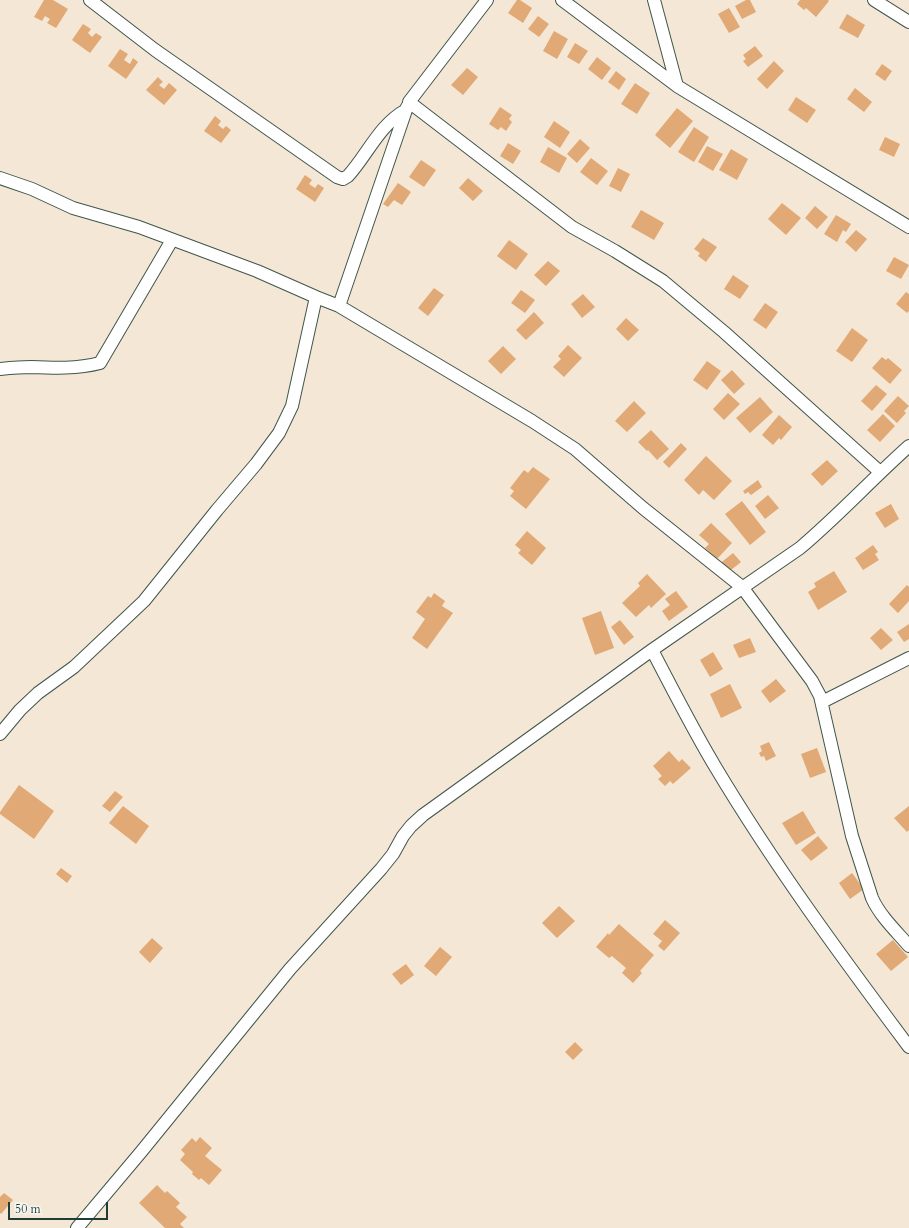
<!DOCTYPE html>
<html>
<head>
<meta charset="utf-8">
<style>
	body { margin:0 }
	#map { position:relative; width:909px; height:1228px; overflow:hidden; background:#f5e7d5; font-family:Cardo,serif }
	canvas { display:block }
	.scale { position:absolute; left:8px; top:1202px; width:100px; height:18px; box-sizing:border-box; border:2px solid #1f3d34; border-top:0; padding-left:5px; font-size:12px; line-height:14px; white-space:nowrap; color:#1f3d34; -webkit-text-stroke:3px #f6f6f2; paint-order:stroke }
</style>
</head>
<body>
<div id="map">
<canvas width="909" height="1228"></canvas>
<div class="scale">50 m</div>
</div>
<script>
const g = document.querySelector('canvas').getContext('2d');
g.lineJoin = 'round';
function paint(path, color) {
  g.fillStyle = color;
  g.fill(path, 'evenodd');
}
function strokePath(path, color, width, dash) {
  g.strokeStyle = color;
  g.lineWidth = width;
  g.lineCap = dash ? 'butt' : 'round';
  g.setLineDash(dash || []);
  g.stroke(path);
}
const building = new Path2D(`
	M 44,0 L 53,0 L 68,9 L 56,28 L 47,23 L 50,19 L 45,16 L 42,21 L 34,17 Z
	M 517,0 L 520,0 L 532,8 L 523,23 L 508,13 Z
	M 746,0 L 750,0 L 756,12 L 742,19 L 735,6 Z
	M 800,0 L 828,0 L 829,1 L 816,17 L 806,8 L 804,10 L 797,4 Z
	M 729,8 L 740,27 L 729,33 L 718,14 Z
	M 847,14 L 865,25 L 858,38 L 839,28 Z
	M 538,16 L 549,24 L 539,37 L 528,29 Z
	M 83,24 L 91,29 L 88,33 L 92,37 L 96,33 L 102,37 L 90,53 L 72,40 Z
	M 554,31 L 568,39 L 557,59 L 543,51 Z
	M 575,43 L 588,51 L 579,64 L 567,57 Z
	M 755,46 L 763,56 L 748,67 L 743,61 L 746,59 L 743,55 Z
	M 120,49 L 128,54 L 124,60 L 130,64 L 133,58 L 138,62 L 126,79 L 108,66 Z
	M 597,57 L 611,68 L 602,80 L 588,69 Z
	M 774,61 L 784,71 L 767,89 L 757,79 Z
	M 882,64 L 892,71 L 885,81 L 875,74 Z
	M 467,68 L 478,77 L 463,95 L 451,85 Z
	M 616,71 L 626,79 L 619,90 L 608,82 Z
	M 158,77 L 163,82 L 159,85 L 164,89 L 169,83 L 177,90 L 164,105 L 146,90 Z
	M 635,83 L 650,93 L 637,114 L 621,104 Z
	M 855,88 L 872,102 L 864,112 L 847,99 Z
	M 796,97 L 816,110 L 807,123 L 788,110 Z
	M 500,107 L 512,115 L 509,119 L 512,122 L 506,131 L 501,127 L 498,130 L 489,124 Z
	M 677,108 L 693,121 L 670,148 L 655,135 Z
	M 215,116 L 221,121 L 218,125 L 223,129 L 226,126 L 231,130 L 221,143 L 204,131 Z
	M 554,121 L 570,132 L 560,148 L 544,137 Z
	M 694,127 L 709,137 L 694,162 L 678,152 Z
	M 885,137 L 900,144 L 894,157 L 879,150 Z
	M 580,139 L 590,148 L 577,163 L 567,154 Z
	M 508,143 L 521,151 L 513,164 L 500,156 Z
	M 707,146 L 723,154 L 713,171 L 698,162 Z
	M 548,147 L 567,158 L 559,173 L 540,162 Z
	M 731,149 L 748,159 L 737,180 L 719,170 Z
	M 591,158 L 608,171 L 597,185 L 580,172 Z
	M 421,160 L 436,170 L 424,187 L 409,177 Z
	M 618,168 L 630,174 L 621,192 L 609,186 Z
	M 305,175 L 312,180 L 309,184 L 315,188 L 318,184 L 324,188 L 315,202 L 296,189 Z
	M 468,178 L 483,191 L 473,201 L 459,188 Z
	M 398,183 L 411,192 L 402,205 L 394,200 L 388,207 L 383,204 Z
	M 782,203 L 801,218 L 786,235 L 768,219 Z
	M 815,206 L 828,217 L 817,229 L 805,218 Z
	M 641,210 L 664,223 L 654,240 L 631,227 Z
	M 836,215 L 851,224 L 846,232 L 843,230 L 837,242 L 824,234 Z
	M 856,230 L 867,239 L 856,252 L 845,242 Z
	M 703,238 L 717,247 L 706,262 L 698,256 L 700,253 L 694,249 Z
	M 509,240 L 528,254 L 516,270 L 497,256 Z
	M 894,257 L 909,265 L 901,279 L 886,271 Z
	M 548,261 L 560,271 L 546,286 L 534,275 Z
	M 733,275 L 749,286 L 740,299 L 724,289 Z
	M 434,288 L 444,295 L 428,316 L 418,308 Z
	M 521,290 L 535,300 L 525,313 L 511,303 Z
	M 906,292 L 909,294 L 909,311 L 907,313 L 896,304 Z
	M 583,294 L 595,307 L 582,318 L 571,304 Z
	M 765,303 L 778,312 L 766,329 L 753,320 Z
	M 534,312 L 544,323 L 526,340 L 516,330 Z
	M 626,318 L 639,330 L 628,341 L 616,329 Z
	M 852,328 L 868,340 L 852,362 L 836,351 Z
	M 568,345 L 582,358 L 564,377 L 553,367 L 561,359 L 558,356 Z
	M 503,346 L 516,359 L 501,374 L 488,361 Z
	M 882,357 L 886,360 L 888,358 L 902,370 L 890,384 L 872,368 Z
	M 707,361 L 721,371 L 707,390 L 693,380 Z
	M 732,370 L 745,384 L 734,394 L 721,380 Z
	M 876,385 L 887,394 L 872,411 L 861,401 Z
	M 728,393 L 740,404 L 724,420 L 713,409 Z
	M 898,396 L 909,406 L 904,411 L 906,413 L 897,423 L 884,411 Z
	M 760,397 L 773,412 L 750,433 L 736,418 Z
	M 634,401 L 646,413 L 627,432 L 615,421 Z
	M 883,414 L 895,426 L 880,442 L 867,430 Z
	M 779,415 L 792,427 L 781,440 L 779,438 L 773,445 L 762,435 Z
	M 651,430 L 669,449 L 657,460 L 648,450 L 647,451 L 638,442 Z
	M 681,443 L 687,449 L 669,468 L 663,462 Z
	M 706,456 L 732,481 L 714,500 L 703,490 L 699,495 L 684,480 Z
	M 827,460 L 838,471 L 822,486 L 811,474 Z
	M 533,467 L 550,479 L 526,509 L 510,496 L 514,491 L 510,488 L 524,470 L 528,473 Z
	M 758,480 L 762,487 L 751,495 L 748,492 L 745,494 L 743,491 Z
	M 768,495 L 779,508 L 765,519 L 755,506 Z
	M 742,501 L 766,532 L 750,545 L 725,514 Z
	M 891,504 L 899,519 L 885,528 L 875,513 Z
	M 711,523 L 732,543 L 717,559 L 705,548 L 709,544 L 699,535 Z
	M 527,531 L 546,548 L 532,565 L 518,553 L 521,550 L 515,545 Z
	M 873,545 L 878,552 L 875,554 L 879,560 L 863,570 L 855,558 Z
	M 733,553 L 741,562 L 726,574 L 718,565 Z
	M 834,571 L 847,592 L 818,610 L 808,592 L 816,587 L 814,583 Z
	M 647,574 L 666,594 L 651,608 L 649,605 L 636,617 L 622,603 L 640,586 L 638,583 Z
	M 907,585 L 909,587 L 909,601 L 898,613 L 889,604 Z
	M 676,591 L 688,607 L 669,621 L 662,611 L 670,605 L 665,599 Z
	M 434,593 L 445,601 L 442,606 L 453,613 L 427,649 L 412,638 L 425,619 L 416,612 L 428,596 L 431,598 Z
	M 601,611 L 614,648 L 595,655 L 582,618 Z
	M 620,620 L 634,637 L 624,645 L 611,627 Z
	M 909,624 L 909,639 L 904,642 L 897,632 Z
	M 881,628 L 893,640 L 881,650 L 870,638 Z
	M 750,638 L 756,652 L 739,658 L 733,645 Z
	M 713,652 L 723,669 L 710,677 L 700,660 Z
	M 776,679 L 786,691 L 770,703 L 761,691 Z
	M 730,684 L 742,708 L 721,718 L 710,694 Z
	M 769,742 L 776,756 L 766,761 L 764,756 L 761,757 L 759,753 L 762,751 L 760,746 Z
	M 817,748 L 826,772 L 810,778 L 801,754 Z
	M 669,751 L 679,762 L 682,759 L 691,768 L 673,784 L 670,781 L 665,786 L 658,779 L 662,776 L 653,766 Z
	M 19,785 L 54,811 L 34,839 L 0,814 L 0,812 Z
	M 115,791 L 123,797 L 110,812 L 102,806 Z
	M 123,806 L 149,826 L 136,844 L 109,823 Z
	M 909,806 L 909,830 L 907,832 L 894,818 Z
	M 803,811 L 816,833 L 796,845 L 782,823 Z
	M 818,836 L 828,848 L 811,861 L 801,850 Z
	M 61,868 L 72,876 L 67,883 L 56,874 Z
	M 852,873 L 864,889 L 850,899 L 839,883 Z
	M 559,906 L 575,921 L 557,938 L 542,923 Z
	M 665,920 L 680,933 L 664,951 L 658,946 L 662,941 L 653,934 Z
	M 619,924 L 654,955 L 640,971 L 642,973 L 633,983 L 622,973 L 626,968 L 612,956 L 609,958 L 596,947 L 608,933 L 609,935 Z
	M 152,938 L 163,948 L 150,963 L 139,952 Z
	M 893,940 L 908,957 L 891,971 L 876,954 Z
	M 440,947 L 452,957 L 436,976 L 424,966 Z
	M 406,964 L 414,975 L 401,985 L 392,974 Z
	M 575,1042 L 583,1050 L 573,1060 L 565,1052 Z
	M 200,1137 L 212,1148 L 205,1156 L 222,1170 L 209,1185 L 201,1178 L 199,1180 L 192,1174 L 193,1172 L 180,1160 L 185,1154 L 181,1150 L 192,1138 L 196,1142 Z
	M 157,1185 L 165,1193 L 167,1191 L 180,1203 L 176,1207 L 187,1217 L 180,1224 L 184,1228 L 165,1228 L 139,1203 Z
	M 4,1193 L 13,1200 L 1,1214 L 0,1213 L 0,1197 Z`);
const minor = new Path2D(`
	M 90,0 L 155,50 L 337,177 L 343,179 L 348,176 C 368,154 379,125 406,110
	M 487,0 L 409,102 L 572,227 L 615,251 L 663,281 L 724,332 L 880,472
	M 562,0 L 677,86 L 909,227
	M 654,0 L 677,86
	M 874,0 L 909,22
	M 0,178 L 32,189 L 73,208 L 139,227 L 257,271 L 316,297 L 339,306 L 532,421 L 575,449 L 643,508 L 742,587 L 812,681 L 820,696 L 852,836 L 872,898 C 880,916 896,931 909,946
	M 339,306 L 407,107
	M 0,369 C 10,368 21,367 31,367 C 54,368 77,369 100,363 L 172,240
	M 652,650 C 673,690 693,730 716,768 C 774,865 841,956 909,1047
	M 822,702 L 909,658
	M 0,734 L 20,710 L 38,693 L 74,667 L 144,601 L 217,510 L 256,464 L 279,433 L 292,406 L 316,297
	M 77,1228 L 141,1152 L 290,969 L 381,869 L 393,854 L 403,836 L 411,826 L 423,815 L 652,650 L 800,548 C 838,516 872,479 909,446`);
paint(building, '#e0a975');
strokePath(minor, '#3f564c', 14);
strokePath(minor, '#fff', 12);
</script>
</body>
</html>
